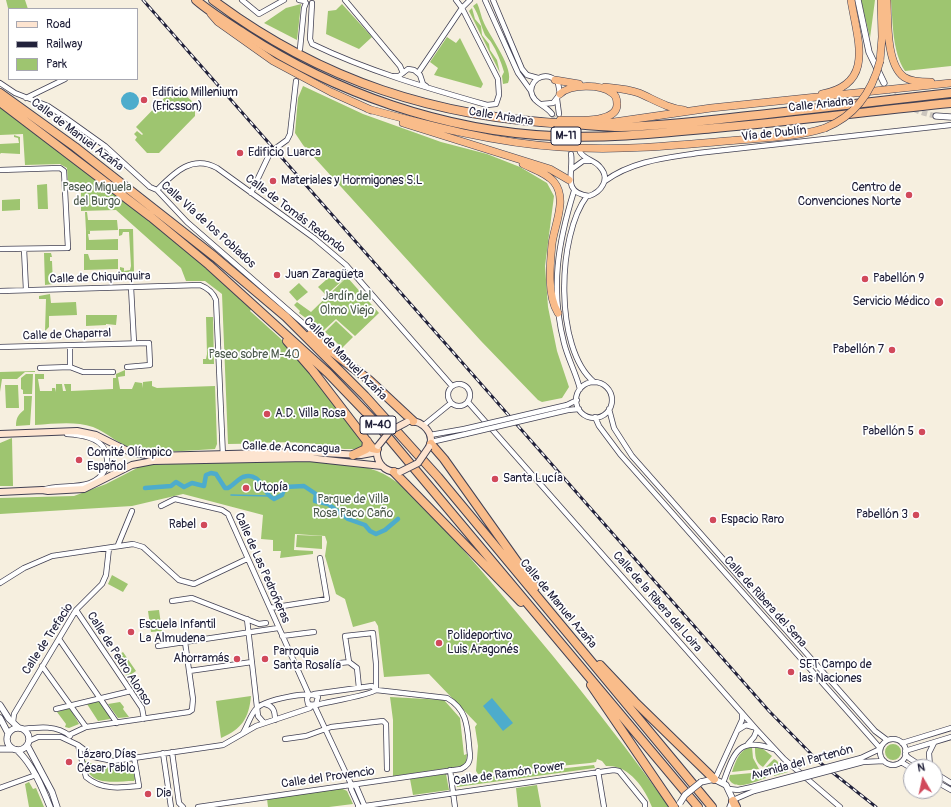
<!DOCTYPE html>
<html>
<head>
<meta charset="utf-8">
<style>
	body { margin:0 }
	#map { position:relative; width:951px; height:807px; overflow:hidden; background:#f6efdf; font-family:Pangolin,sans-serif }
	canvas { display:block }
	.legend { position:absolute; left:8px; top:8px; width:130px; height:72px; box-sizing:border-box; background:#fff; border:1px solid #a7a7b1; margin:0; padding:5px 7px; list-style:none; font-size:12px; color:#22223b }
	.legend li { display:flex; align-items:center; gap:8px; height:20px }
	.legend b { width:20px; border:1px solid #a7a7b1 }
	.north { position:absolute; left:903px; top:759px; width:40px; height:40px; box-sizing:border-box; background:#fff; border:1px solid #a7a7b1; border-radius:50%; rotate:351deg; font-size:11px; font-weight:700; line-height:16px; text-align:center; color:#22223b }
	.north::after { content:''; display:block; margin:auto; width:14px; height:18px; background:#d1495b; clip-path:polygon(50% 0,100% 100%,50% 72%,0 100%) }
</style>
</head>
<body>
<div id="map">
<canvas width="951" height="807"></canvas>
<ul class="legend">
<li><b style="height:5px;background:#fde4d0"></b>Road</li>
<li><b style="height:5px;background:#22223b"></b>Railway</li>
<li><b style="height:11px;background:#9ec570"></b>Park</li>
</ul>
<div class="north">N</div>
</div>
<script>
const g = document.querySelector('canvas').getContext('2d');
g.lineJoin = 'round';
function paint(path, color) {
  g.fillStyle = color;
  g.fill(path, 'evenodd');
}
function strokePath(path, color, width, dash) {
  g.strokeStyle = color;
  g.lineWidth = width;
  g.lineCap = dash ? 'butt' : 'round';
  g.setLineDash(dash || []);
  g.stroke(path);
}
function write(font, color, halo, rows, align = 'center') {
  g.font = font + ' Pangolin,sans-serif';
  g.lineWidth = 3.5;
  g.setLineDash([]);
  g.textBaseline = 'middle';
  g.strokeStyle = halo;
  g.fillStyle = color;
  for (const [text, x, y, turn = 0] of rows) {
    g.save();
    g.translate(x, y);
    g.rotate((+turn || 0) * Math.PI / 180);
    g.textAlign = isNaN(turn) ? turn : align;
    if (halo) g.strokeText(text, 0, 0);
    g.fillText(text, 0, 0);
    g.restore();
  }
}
const green = new Path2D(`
	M 6,0 L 25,0 L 28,9 L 9,9 L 9,12 Z
	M 861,0 L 875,0 L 870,38 Z
	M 891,0 L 951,0 L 951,66 L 905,71 C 892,51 893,23 891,0 Z
	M 477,3 C 480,9 481,17 484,23 C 490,37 515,69 508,83 L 503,84 L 502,76 L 504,72 C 501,62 497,51 491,42 C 490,40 487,38 485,35 C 481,26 479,15 473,6 Z
	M 301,4 L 297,40 L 264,23 L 286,8 Z
	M 342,4 L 372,37 L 359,49 L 326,34 L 328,11 L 336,10 Z
	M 472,8 L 475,19 L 481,26 L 482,35 L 489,44 L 490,50 L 497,60 L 500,73 L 469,11 Z
	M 447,37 L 456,43 L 460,38 L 483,84 L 481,88 L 434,75 L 438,68 L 430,62 Z
	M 303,86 L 363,114 L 441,142 L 487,154 L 520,167 L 547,183 L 554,196 L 545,266 L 548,307 L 557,351 L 569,387 L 562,398 L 542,402 L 538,400 L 481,341 L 303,145 L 295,133 L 298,98 Z
	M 181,91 L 195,104 L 195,116 L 159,153 L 147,153 L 135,140 L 137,137 L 134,134 L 137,131 L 142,135 L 143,134 L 136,127 L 168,94 L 173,99 L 174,98 L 171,95 L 174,92 L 178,94 Z
	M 0,105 L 86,167 L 253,306 L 250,311 L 280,338 L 319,383 L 362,439 L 363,448 C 339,452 328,444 305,443 C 280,441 254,444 228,444 L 222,294 L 205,281 L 186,281 L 181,268 L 116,210 L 81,211 L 81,183 L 68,182 L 67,168 L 60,164 L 25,165 L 23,134 L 0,135 Z
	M 14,135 L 20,137 L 20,154 L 1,153 L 0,154 L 0,144 L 19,143 L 18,138 L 14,137 Z
	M 47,184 L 48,209 L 38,209 L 37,185 Z
	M 20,199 L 20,210 L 2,211 L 2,200 Z
	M 85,212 L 87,212 L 88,220 L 117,220 L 118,230 L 86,231 Z
	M 119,229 L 133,229 L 134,272 L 120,272 L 120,267 L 124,268 L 124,271 L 130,270 L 131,266 L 129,232 L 123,232 L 122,235 L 119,236 Z
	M 90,231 L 90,234 L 88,234 L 89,240 L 118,239 L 118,250 L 86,250 L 86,231 Z
	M 44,253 L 51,253 L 52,257 L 50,257 L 50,261 L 52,261 L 53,284 L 45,285 Z
	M 84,254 L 88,254 L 90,260 L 118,259 L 118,269 L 84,270 Z
	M 335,272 L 343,280 L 326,295 L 318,287 Z
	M 347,277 L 379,313 L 355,336 L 336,319 L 323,331 L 299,313 L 300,311 L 294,305 L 297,302 L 311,312 Z
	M 299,283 L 308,292 L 297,301 L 289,292 Z
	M 50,294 L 51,303 L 76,302 L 77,315 L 49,316 L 49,327 L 45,331 L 46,299 L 39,299 L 39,296 Z
	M 86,315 L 117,315 L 116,325 L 106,324 L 106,325 L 86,326 Z
	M 206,317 L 213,317 L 214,364 L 203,364 L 203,359 L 206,359 L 207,354 Z
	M 336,321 L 353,337 L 342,348 L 331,337 L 336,331 L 331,337 L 325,332 Z
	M 125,370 L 125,376 L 118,377 L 120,389 L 132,389 L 135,382 L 142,383 L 142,388 L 143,382 L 152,381 L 152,386 L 157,388 L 215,386 L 217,444 L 215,449 C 190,450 161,454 136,449 C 120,446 108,433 93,427 C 75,421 54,424 35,425 L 35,374 L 44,374 L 44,379 L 38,379 L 40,391 L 52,391 L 52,388 L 55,388 L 56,392 L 56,384 L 62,384 L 63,391 L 66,391 L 64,384 L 71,384 L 71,391 L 113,389 L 113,378 L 116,378 L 116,374 Z
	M 35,371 L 35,372 L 25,372 L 17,379 L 2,379 L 0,392 L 0,372 Z
	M 26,374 L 33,374 L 32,394 L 23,394 L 23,390 L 21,389 L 21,378 Z
	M 5,385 L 18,385 L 19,408 L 6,408 Z
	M 24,396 L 32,396 L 30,425 L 16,426 C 16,417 19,414 24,410 Z
	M 12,438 L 13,486 L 0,486 L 0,443 Z
	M 224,462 C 268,462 336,456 377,471 C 410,483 455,541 479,568 C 545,645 610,724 669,807 L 652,807 C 645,788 628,764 606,766 L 602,761 L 597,759 L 596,762 L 590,763 L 478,774 L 476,771 L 478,746 L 475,727 L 477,724 L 429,674 L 384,677 L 378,626 L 375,621 L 353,627 L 345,599 L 336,594 L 325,556 L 327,542 L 325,536 L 295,534 L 294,550 L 313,551 L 313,554 L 280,558 L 281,551 L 273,551 L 273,540 L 261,539 L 263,515 L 183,494 L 132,506 L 0,514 L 0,498 L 74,496 L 106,484 L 143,465 Z
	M 297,535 L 322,536 L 322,549 L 296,547 Z
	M 112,575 L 128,584 L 123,592 L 108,584 Z
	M 159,610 L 162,631 L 151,632 L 148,611 Z
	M 123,652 L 136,671 L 127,677 L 114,658 Z
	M 251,696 C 249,718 242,729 221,738 L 216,701 Z
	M 390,697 L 444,700 L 460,718 L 464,755 L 467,754 L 466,763 L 462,766 L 393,776 L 393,720 Z
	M 100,701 L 111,718 L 110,719 L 98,721 L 87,704 Z
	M 120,702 L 124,707 L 123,709 L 129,717 L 118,718 L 108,704 Z
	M 70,708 L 79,724 L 69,728 L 65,727 L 66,724 L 57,712 Z
	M885 752a8 8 0 1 1 16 0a8 8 0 1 1-16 0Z
	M 752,747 L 753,758 L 759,769 L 732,772 C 736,761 739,749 752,747 Z
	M 755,747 L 763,749 L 772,756 L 763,767 C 755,763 755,755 755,747 Z
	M 774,759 L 776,760 L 788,772 L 774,776 L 775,771 L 769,772 L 766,770 L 766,767 Z
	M 84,760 C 101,769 115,767 132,765 L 135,779 L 134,781 C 113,781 88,788 84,760 Z
	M 594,765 L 595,768 L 457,787 L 456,780 Z
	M 752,773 L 765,775 L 766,778 C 756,781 735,792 729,779 L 730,775 Z
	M 446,774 L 449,790 L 413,795 L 410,779 Z
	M 29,782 L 33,789 L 36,788 L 44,807 L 29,807 L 25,784 Z
	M 537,785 L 541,807 L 518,807 L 516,788 Z
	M 341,788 L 347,791 L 353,804 L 329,807 L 268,807 L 267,799 Z`);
const water = new Path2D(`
	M121 101a9 9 0 1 1 18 0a9 9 0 1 1-18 0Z
	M 492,698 L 513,723 L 503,731 L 483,706 Z`);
const stream = new Path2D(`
	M 231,495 L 269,496`);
const canal = new Path2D(`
	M 145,488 L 171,486 L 176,482 L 184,487 L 192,483 L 204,486 L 206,475 L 211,473 L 216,474 L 225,488 L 228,488 C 234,485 238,479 243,477 C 262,471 262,494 274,499 L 282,495 L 285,487 L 304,486 L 316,494 L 315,501 L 328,504 L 348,519 L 365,525 L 370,531 L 376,534 L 385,530 L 398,519`);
const minorTunnel = new Path2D(`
	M 552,114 L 563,132 L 571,154
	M 565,124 L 578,149`);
const tertiaryTunnel = new Path2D(`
	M 888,88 C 900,105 916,112 936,116`);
const minor = new Path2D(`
	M 242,0 L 259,14 L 284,0
	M 299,0 L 305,1
	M 345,0 L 400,66 L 403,73
	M 485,0 L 518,73 L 531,91
	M 493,0 L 522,69 L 527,75 L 538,78
	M 312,3 L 310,39 L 312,44 C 368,71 427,88 487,105 L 496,104 L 499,95 L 498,79 L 462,8 L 456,0
	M 300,49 L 304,8 L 306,3
	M 418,73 L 462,8 L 470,0
	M 394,76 L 399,76 L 408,69 L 414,70 L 420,75 L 423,84 L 426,86
	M 0,83 L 15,93 L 48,106 L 63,116 L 105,146 L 150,187 L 157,190 L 187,222 L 320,338
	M 26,98 L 65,79
	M 557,99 L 559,114
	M 542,104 L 553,103 L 560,94 L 558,83 C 549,71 532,76 531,91 C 533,104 545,104 552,114
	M 276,148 L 287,140 L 290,134 L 296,81
	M 571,154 C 574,172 561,193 589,196 C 601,192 611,179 600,167 C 595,160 585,160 580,152
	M 572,169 L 583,161 L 590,161
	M 0,170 L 60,168 L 64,171 L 68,248 L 0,249
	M 605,181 C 632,161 666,158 698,153 L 951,125
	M 157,190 C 174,173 192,154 217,168 L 314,238 L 346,265 L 452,386
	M 574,191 C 558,243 550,288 564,343 C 568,359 576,373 580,389
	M 251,193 L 270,153
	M 587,196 C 557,235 554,349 594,382
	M 24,249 L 26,290
	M 131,287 L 134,343
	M 0,291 L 200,285 C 208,288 213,292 216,300 L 223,457
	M 70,345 L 70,367
	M 0,347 L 149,343 L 150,365 L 127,367
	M 40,368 L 70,367 L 83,372 L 113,372
	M576 400a18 18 0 1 1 36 0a18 18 0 1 1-36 0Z
	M448 395a11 11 0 1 1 22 0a11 11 0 1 1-22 0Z
	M 468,402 L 757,730 L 784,759 L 840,807
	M 567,405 L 577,400
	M 609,409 L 614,428 L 632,456 L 875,731 L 887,740
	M 568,410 L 579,409
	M 595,417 L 599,426 L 620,454 L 880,748
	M 424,425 L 451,403
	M 430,435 L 464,429
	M 431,442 L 466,434
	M 42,490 C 63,482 94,494 106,468 C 108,463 107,455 105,450 C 99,437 80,435 67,434
	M 161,506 L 175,499 L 222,510 L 228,514 L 309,695
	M 118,545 L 132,511
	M 0,583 L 24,568 L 52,556 L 133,544 L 143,547 L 179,580 L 194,584 L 247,559
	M 172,601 L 192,598 L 259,624 L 266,623
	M 270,608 L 327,599 L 320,558
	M 76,610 L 142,708 L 144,719
	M 247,619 L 258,716 L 264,723
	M 282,636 L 314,632
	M 59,639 L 117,723
	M 158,646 L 278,628
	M 349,662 L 357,668 L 359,688
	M 340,663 L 349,662 L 345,636 L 373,633 L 376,664 L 376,690
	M 42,666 L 86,727
	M 189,671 L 252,662
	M 314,694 L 372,686 L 376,690
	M 265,704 C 274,706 275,712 275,720
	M 314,705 L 351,784 L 351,789 L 359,807
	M 316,705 C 327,702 371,695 376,690
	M 56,709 L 131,691
	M 13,722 L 14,714 L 76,610 L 102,584 L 106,575 L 109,548
	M 23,729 C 39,727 57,725 70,736
	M 738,730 L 746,725 L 753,727
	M 243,733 C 248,725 251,713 257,708 C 265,700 311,690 318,697 L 316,704 L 313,705 L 308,704 L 307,699 L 309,695
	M 69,735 L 86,727 L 189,712 L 192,710 L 193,699 L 185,642
	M 285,739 L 306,736 L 331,727 L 383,721 L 386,724 L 387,769
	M880 752a13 13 0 1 1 26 0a13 13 0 1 1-26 0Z
	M 29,741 L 38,737 L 61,737 L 78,745 L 94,757 L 113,761 L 223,745 L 256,726 L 310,708 L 313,705
	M 902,743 L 951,728
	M 748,744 L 754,737 L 757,730
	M 78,745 L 86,777 C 101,790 120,788 139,786 L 134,757
	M 905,751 L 951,737
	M 172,752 L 179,803 L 183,807
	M 163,753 L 171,807
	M 905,754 L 909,758 L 923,767
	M 861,758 L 880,749
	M 863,762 L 884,761
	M 901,762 L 911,768
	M 930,767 L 929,753 L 934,743
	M 450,770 L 455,807
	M 598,771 L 604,807
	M 935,773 L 951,783
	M 715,779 L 742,720 L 742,713
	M 935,781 L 951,790
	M 723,783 C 734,753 738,736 773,749
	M 353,785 L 356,786 L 365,807
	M 0,788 L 36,775
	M 729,789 L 738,790 L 752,787
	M 733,800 L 754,791
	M 198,807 L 461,769 C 467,766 470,763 470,755 C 467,732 470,711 447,698 L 376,690
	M 358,807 L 614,770 L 619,771 L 645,803 L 645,807`);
const tertiary = new Path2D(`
	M 858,0 L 869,52 L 884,83
	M 936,116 L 951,117
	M 0,705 L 9,719 L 19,728
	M 0,718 L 8,733
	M7 739a11 11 0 1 1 22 0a11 11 0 1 1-22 0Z
	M 27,745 L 52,792 L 57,807
	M 0,749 L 13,749
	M 17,750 C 33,765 42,787 50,807
	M 701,782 L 714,779 L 726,785 L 733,800 L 730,807`);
const secondary = new Path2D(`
	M 409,421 C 422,420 436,434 429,447
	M 0,434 L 77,431 L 96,435 L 130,452 L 152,456 L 305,452 L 361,455 L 377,452
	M 377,450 C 376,462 384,472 397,472
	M 0,492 L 42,490 L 48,491 L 84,489 L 132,465 L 153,461 L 308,458 L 382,466`);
const trunk = new Path2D(`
	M 887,0 C 888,21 886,64 904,77 C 911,82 923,82 931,82
	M 211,14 L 218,22 L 273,61 L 331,92 L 371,110
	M 880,61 L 882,37 L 881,0
	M 555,80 L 579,84
	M 605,87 C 616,88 629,89 639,93 C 655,100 667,108 684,110
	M 560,94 C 570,84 601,84 612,93 C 616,95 617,99 617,104 C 618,124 574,120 560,120
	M 822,94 C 876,84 857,39 851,0
	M 368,109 C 431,126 495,143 560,147 C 616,151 671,146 726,141 C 759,138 794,138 825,128
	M 403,123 L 550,169 L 569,180
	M 600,124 L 711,108 L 951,83
	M 523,164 C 533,169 547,173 554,182 C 568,199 554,226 552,244 C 550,265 547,295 558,313`);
const motorway = new Path2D(`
	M 196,0 C 211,13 228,23 245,34 C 335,93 444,131 553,136 C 607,139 661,133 715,128 C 794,121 872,111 951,103
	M 213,0 C 321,81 437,118 571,124 C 588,125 605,127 621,127 C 670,126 719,119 767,114 C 828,107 890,100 951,93
	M 0,93 L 75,147 L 215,257 L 286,317 L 365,396 L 438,477 L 712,807
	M 0,102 L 151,217 L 209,265 L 328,373 L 377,424 L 698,807
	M 310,335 L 369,380 L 413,421
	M 287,341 L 313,371 L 372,448 L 377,449
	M 431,444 L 444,459 L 535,587
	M 353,455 L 366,449 L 367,441
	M 394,472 L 521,602
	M 600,665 L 635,702 L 714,779
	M 591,685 L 674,807
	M 733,801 L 736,807`);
const rail = new Path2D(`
	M 143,0 L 769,711 L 818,761 L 876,807`);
const minorBridge = new Path2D(`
	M 464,429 L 567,405
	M 466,434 L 568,410
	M 752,787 L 861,758
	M 754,791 L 863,762`);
const tertiaryBridge = new Path2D(`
	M 680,803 L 685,795 L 701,782`);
const secondaryBridge = new Path2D(`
	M 378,446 L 390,431 L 407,422
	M 400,472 L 418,463 L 429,447`);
const trunkBridge = new Path2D(`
	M 825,128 C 855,116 872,92 880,61`);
const markers = [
	[144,100,4,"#d1495b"],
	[240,153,4,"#d1495b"],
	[273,181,4,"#d1495b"],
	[909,195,4,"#d1495b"],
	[277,275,4,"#d1495b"],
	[865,279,4,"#d1495b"],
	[939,302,5,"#d1495b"],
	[892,350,4,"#d1495b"],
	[267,414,4,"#d1495b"],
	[922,432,4,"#d1495b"],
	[79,460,4,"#d1495b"],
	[495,479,4,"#d1495b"],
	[246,488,4,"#d1495b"],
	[916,515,4,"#d1495b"],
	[713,520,4,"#d1495b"],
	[204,525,4,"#d1495b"],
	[131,632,4,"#d1495b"],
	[439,643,4,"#d1495b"],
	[237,659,4,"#d1495b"],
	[265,659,4,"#d1495b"],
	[791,672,4,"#d1495b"],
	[69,762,4,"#d1495b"],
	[148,794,4,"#d1495b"]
];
const shields = [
	[566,136,30],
	[378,425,36]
];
const shieldNames = [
	["M-11",566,136],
	["M-40",378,425]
];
const poiNames = [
	["Edificio Millenium",152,93],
	["(Ericsson)",152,107],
	["Edificio Luarca",248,153],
	["Materiales y Hormigones S.L",281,181],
	["Centro de",901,188,"right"],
	["Convenciones Norte",901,202,"right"],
	["Juan Zaragüeta",285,275],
	["Pabellón 9",873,279],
	["Servicio Médico",930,302,"right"],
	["Pabellón 7",884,350,"right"],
	["A.D. Villa Rosa",275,414],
	["Pabellón 5",914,432,"right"],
	["Comité Olímpico",87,453],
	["Español",87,467],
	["Santa Lucía",503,479],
	["Utopía",254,488],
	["Pabellón 3",908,515,"right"],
	["Espacio Raro",721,520],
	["Rabel",196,525,"right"],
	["Escuela Infantil",139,625],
	["La Almudena",139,639],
	["Polideportivo",447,636],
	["Luis Aragonés",447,650],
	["Parroquia",273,652],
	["Santa Rosalía",273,666],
	["Ahorramás",229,659,"right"],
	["SET Campo de",799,665],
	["las Naciones",799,679],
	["Lázaro Días",77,755],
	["César Pablo",77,769],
	["Dia",156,794]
];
const streetNames = [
	["Calle Ariadna",821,105,-6],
	["Calle Ariadna",501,117,9],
	["Vía de Dublín",774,134,-6],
	["Calle de Manuel Azaña",77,135,37],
	["Calle de Tomás Redondo",295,214,37],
	["Calle Vía de los Poblados",208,225,42],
	["Calle de Chiquinquira",100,278,-2],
	["Calle de Chaparral",67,335,-2],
	["Calle de Manuel Azaña",345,359,45],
	["Calle de Aconcagua",291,448,2],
	["Calle de Las Pedroñeras",262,568,66],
	["Calle de la Ribera del Loira",657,602,49],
	["Calle de Ribera del Sena",765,602,48],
	["Calle de Manuel Azaña",558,604,50],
	["Calle de Trefacio",48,639,-57],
	["Calle de Pedro Alonso",119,659,57],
	["Avenida del Partenón",802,763,-15],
	["Calle de Ramón Power",509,774,-8],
	["Calle del Provencio",328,778,-8]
];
const parkNames = [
	["Paseo Miguela",97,188],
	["del Burgo",97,202],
	["Jardín del",347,297],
	["Olmo Viejo",347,311],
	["Paseo sobre M-40",254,355],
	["Parque de Villa",353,500],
	["Rosa Paco Caño",353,514]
];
paint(green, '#9ec570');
paint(water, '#4daccc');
strokePath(stream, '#4daccc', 1.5);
strokePath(canal, '#4daccc', 4.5);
strokePath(minorTunnel, '#ccc6be', 4.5, [4.5, 2]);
strokePath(tertiaryTunnel, '#ccc6be', 5.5, [5.5, 3]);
strokePath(minor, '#424154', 6);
strokePath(tertiary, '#424154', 7);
strokePath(secondary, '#424154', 8);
strokePath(trunk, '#424154', 8);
strokePath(motorway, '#424154', 10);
strokePath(minor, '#fff', 4.5);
strokePath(tertiary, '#fff', 5.5);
strokePath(secondary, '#fde4d0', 6);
strokePath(trunk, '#f9bc8a', 7);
strokePath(motorway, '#f9bc8a', 8);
strokePath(rail, '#22223b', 3);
strokePath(rail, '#fff', 1.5, [4.5]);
strokePath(minorBridge, '#424154', 6, []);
strokePath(tertiaryBridge, '#424154', 7, []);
strokePath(secondaryBridge, '#424154', 8, []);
strokePath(trunkBridge, '#424154', 8, []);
strokePath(minorBridge, '#fff', 4.5);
strokePath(tertiaryBridge, '#fff', 5.5);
strokePath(secondaryBridge, '#fde4d0', 6);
strokePath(trunkBridge, '#f9bc8a', 7);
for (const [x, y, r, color] of markers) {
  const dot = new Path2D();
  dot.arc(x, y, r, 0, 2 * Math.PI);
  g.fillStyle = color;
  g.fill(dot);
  strokePath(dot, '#fff', 1.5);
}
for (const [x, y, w] of shields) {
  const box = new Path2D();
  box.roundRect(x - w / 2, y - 9, w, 18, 3);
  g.fillStyle = '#fff';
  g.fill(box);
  strokePath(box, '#22223b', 1);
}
write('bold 11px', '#22223b', null, shieldNames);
write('12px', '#22223b', '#fff', poiNames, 'left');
write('12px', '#22223b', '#fff', streetNames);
write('12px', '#4d5b4e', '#fff', parkNames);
</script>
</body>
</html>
